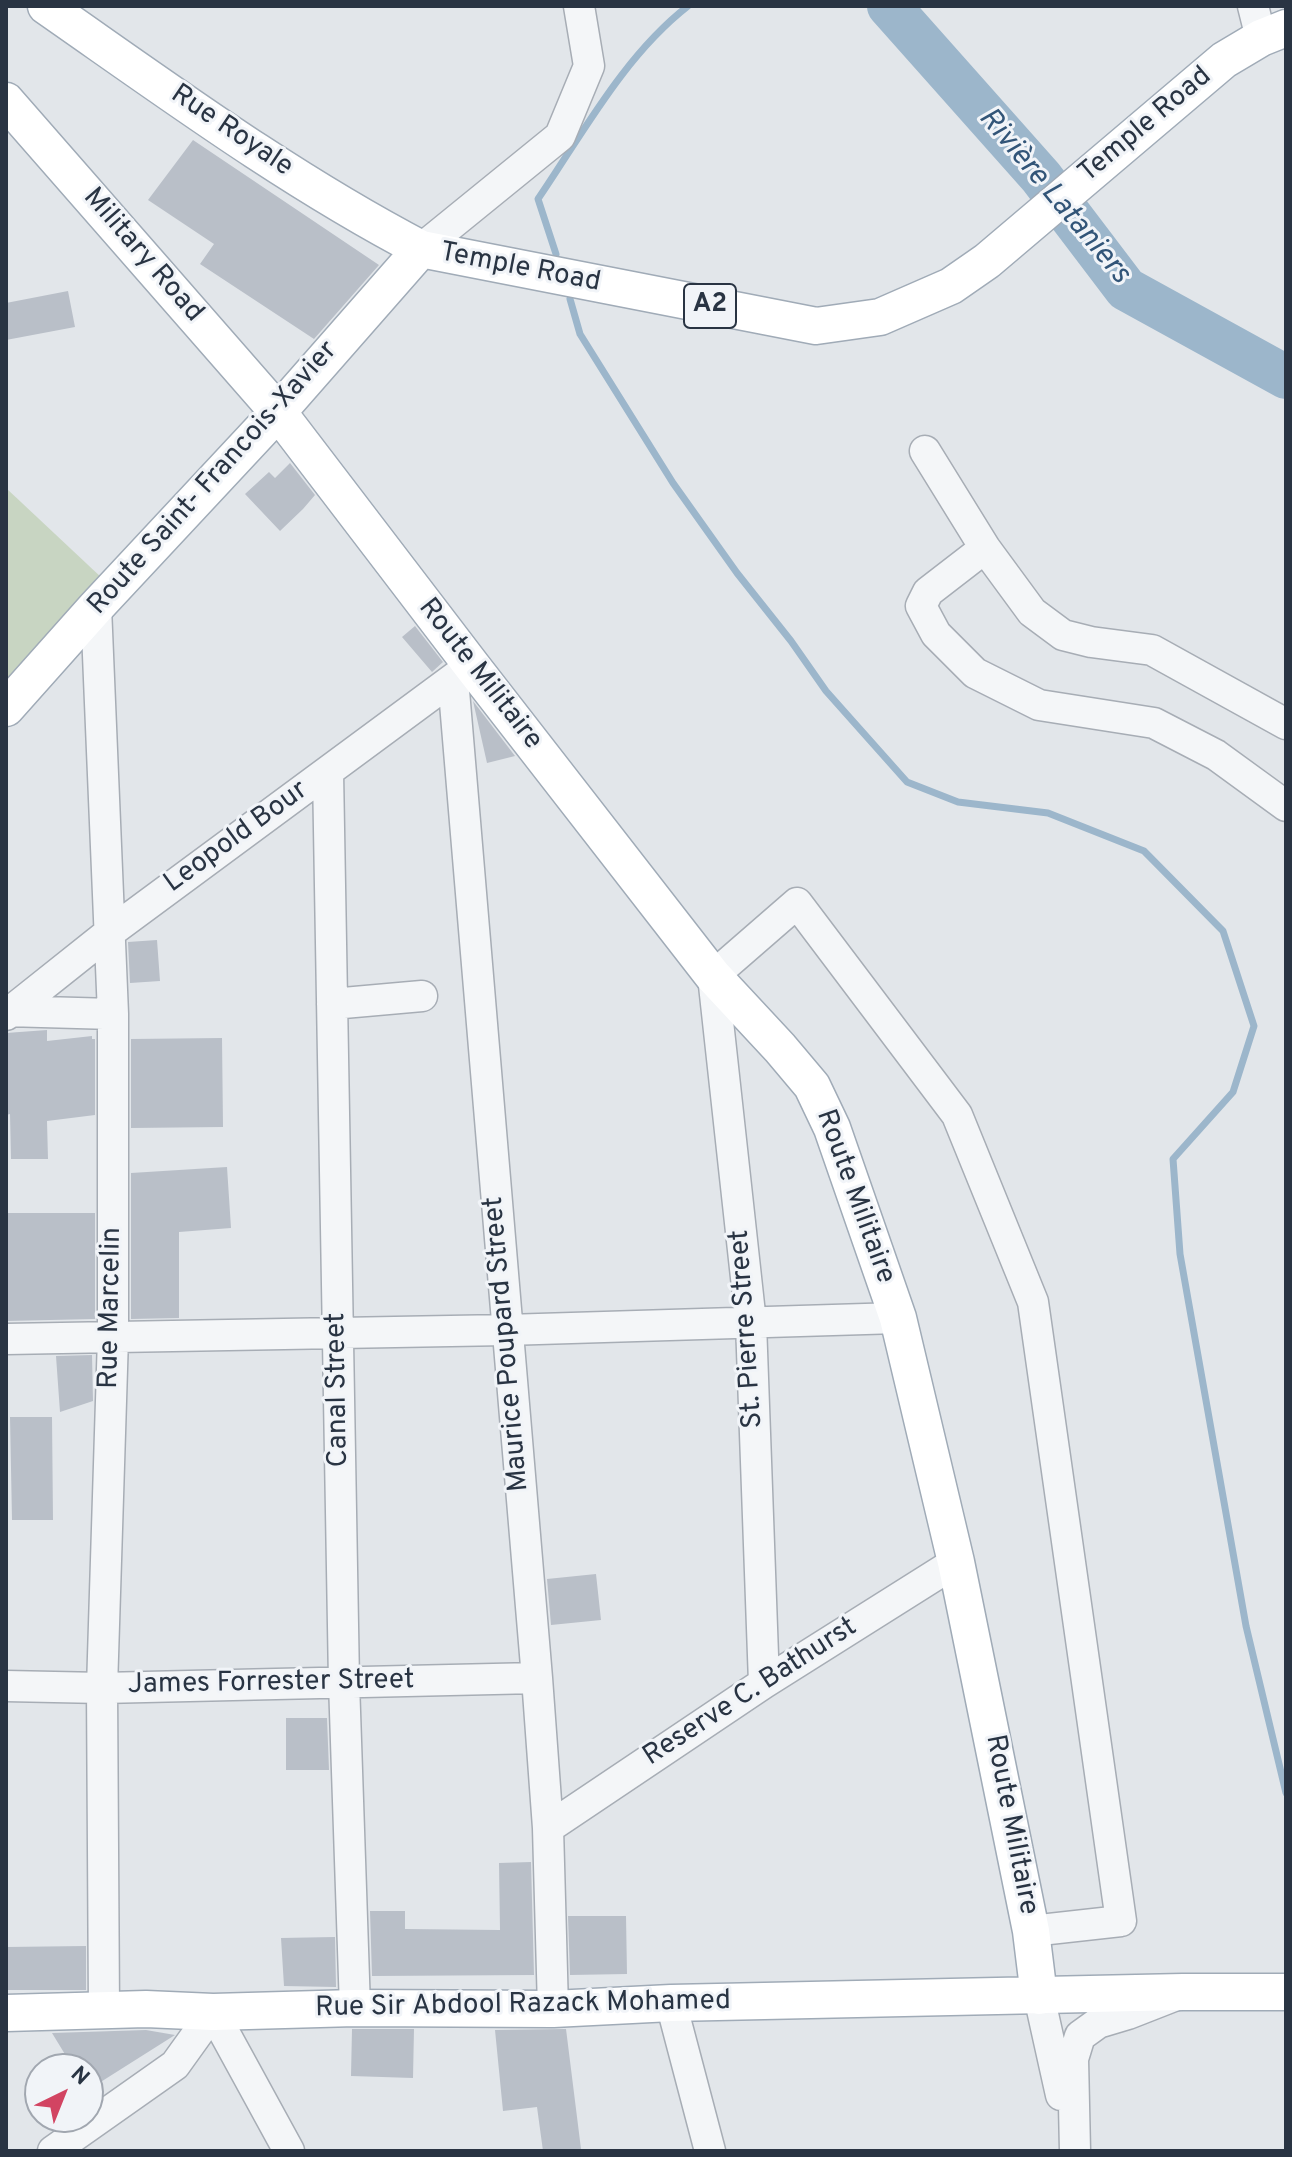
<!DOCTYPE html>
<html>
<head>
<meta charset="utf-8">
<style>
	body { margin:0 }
	#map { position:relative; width:1292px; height:2157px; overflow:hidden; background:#e2e6ea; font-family:Overpass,sans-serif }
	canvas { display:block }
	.frame { position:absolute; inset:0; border:8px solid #293443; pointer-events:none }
	.north { position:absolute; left:24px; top:2053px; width:80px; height:80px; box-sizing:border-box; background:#f1f4f8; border:2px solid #a1a7b0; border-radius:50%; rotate:43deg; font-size:22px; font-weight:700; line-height:32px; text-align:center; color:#293443 }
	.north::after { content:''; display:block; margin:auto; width:28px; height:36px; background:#d24462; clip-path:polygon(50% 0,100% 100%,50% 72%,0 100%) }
</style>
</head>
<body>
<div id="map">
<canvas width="1292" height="2157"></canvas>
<div class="frame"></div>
<div class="north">N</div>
</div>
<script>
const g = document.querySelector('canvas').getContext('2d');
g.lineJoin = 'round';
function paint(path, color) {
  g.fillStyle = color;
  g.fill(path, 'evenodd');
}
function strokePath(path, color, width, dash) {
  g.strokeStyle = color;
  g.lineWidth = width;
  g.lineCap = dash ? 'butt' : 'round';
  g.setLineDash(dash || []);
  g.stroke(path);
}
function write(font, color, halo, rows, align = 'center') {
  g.font = font + ' Overpass,sans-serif';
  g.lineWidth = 6;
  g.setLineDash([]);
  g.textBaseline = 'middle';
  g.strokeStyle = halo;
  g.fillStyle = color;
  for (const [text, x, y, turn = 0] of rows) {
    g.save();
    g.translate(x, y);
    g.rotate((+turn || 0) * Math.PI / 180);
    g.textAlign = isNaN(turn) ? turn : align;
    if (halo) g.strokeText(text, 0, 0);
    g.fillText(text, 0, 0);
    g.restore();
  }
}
const green = new Path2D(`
	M 6,488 L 103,579 L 6,683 Z`);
const stream = new Path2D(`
	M 556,254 L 538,199 C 583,133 624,56 688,6
	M 570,299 L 580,334 L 673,483 L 737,573 L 791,641 L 826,691 L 907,782 L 958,802 L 1048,813 L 1144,851 L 1223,931 L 1254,1026 L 1233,1092 L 1173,1159 L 1180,1254 L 1246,1626 L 1286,1793`);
const river = new Path2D(`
	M 889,6 L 1041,177 L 1126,289 L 1286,377`);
const building = new Path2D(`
	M 193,140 L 379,265 L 314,339 L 200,264 L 214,244 L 148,200 Z
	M 68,291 L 75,327 L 6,340 L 6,303 Z
	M 290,463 L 315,495 L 303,509 L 280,531 L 245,494 L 269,472 L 275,478 Z
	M 415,626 L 443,662 L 432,672 L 402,637 Z
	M 473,701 L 515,756 L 487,763 Z
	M 157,940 L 160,981 L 130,983 L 128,942 Z
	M 47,1030 L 47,1041 L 92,1036 L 92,1039 L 95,1039 L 95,1115 L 47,1121 L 48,1159 L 11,1159 L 10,1114 L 6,1115 L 6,1033 Z
	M 222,1038 L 223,1127 L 131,1128 L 131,1039 Z
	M 227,1167 L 231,1228 L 179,1232 L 179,1318 L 131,1319 L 131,1173 Z
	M 6,1213 L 95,1213 L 95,1319 L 6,1321 Z
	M 92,1355 L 93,1401 L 60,1412 L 56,1356 Z
	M 10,1417 L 52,1417 L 53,1520 L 12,1520 Z
	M 596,1574 L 601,1620 L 551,1625 L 547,1579 Z
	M 286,1718 L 327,1718 L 329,1770 L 286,1770 Z
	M 531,1862 L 534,1975 L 372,1976 L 370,1911 L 405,1911 L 405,1929 L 500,1930 L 499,1863 Z
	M 568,1916 L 626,1916 L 627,1974 L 570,1975 Z
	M 335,1937 L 336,1987 L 284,1986 L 281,1938 Z
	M 86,1946 L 86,1990 L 6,1990 L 6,1947 Z
	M 352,2029 L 414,2029 L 413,2078 L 351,2076 Z
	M 566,2029 L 581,2149 L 543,2151 L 537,2107 L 503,2111 L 495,2030 Z
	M 146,2030 L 175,2035 L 88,2090 L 88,2069 L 74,2069 L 52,2033 Z`);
const minor = new Path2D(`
	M 1253,6 L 1261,38
	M 421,249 L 560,136 L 589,66 L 579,6
	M 925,451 L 985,548 L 1032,612 L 1063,635 L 1091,642 L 1152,650 L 1286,724
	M 985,548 L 928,592 L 921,606 L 936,634 L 975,673 L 1039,705 L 1154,723 L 1216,755 L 1286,806
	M 96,607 L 113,1014 L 113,1337 L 102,1688 L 104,2010
	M 453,679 L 537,1678 L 548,1828 L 553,2009
	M 328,772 L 344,1682 L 355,2008
	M 332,1004 L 422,996
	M 6,1011 L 113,1014
	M 6,1015 L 109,933 L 465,670
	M 6,1339 L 506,1330 L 898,1318
	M 764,1683 L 751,1323 L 713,976 L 797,903 L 957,1115 L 1033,1302 L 1121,1921 L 1031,1931
	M 6,1686 L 102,1688 L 537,1678
	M 548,1828 L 764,1683 L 956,1562
	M 1039,1996 L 1061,2095
	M 671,2003 L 710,2151
	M 53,2151 L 175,2065 L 213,2012 L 289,2151
	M 1075,2151 L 1073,2059 L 1080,2036 L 1098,2023 L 1128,2014 L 1174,1996`);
const major = new Path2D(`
	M 46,6 C 168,91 289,180 421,249 L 816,326 L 880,317 L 951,286 L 987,261 L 1224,60 L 1261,38 L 1286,28
	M 6,101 L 278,412 L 472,666 L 713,976 L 780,1048 L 812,1086 L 832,1128 L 898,1318 L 956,1562 L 1031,1931 L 1039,1996
	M 6,708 L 96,607 L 278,412 L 421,249
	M 6,2013 L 146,2009 L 213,2012 L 355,2008 L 553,2009 L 671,2003 L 1183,1992 L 1286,1992`);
const shields = [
	[710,306,52]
];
const shieldNames = [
	["A2",710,306]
];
const streetNames = [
	["Temple Road",1146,126,-40],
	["Rue Royale",231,132,34],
	["Military Road",142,256,49],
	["Temple Road",520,269,11],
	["Route Saint- Francois-Xavier",214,479,-48],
	["Route Militaire",479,675,52],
	["Leopold Bour",237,838,-36],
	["Route Militaire",854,1197,70],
	["Rue Marcelin",112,1308,-89],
	["St. Pierre Street",748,1329,-94],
	["Maurice Poupard Street",508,1344,-95],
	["Canal Street",339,1390,-91],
	["James Forrester Street",271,1684,-1],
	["Reserve C. Bathurst",751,1693,-33],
	["Route Militaire",1010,1825,79],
	["Rue Sir Abdool Razack Mohamed",523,2006,-1]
];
const waterNames = [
	["Rivière Lataniers",1053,197,50]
];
paint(green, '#c8d5c2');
strokePath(stream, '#9cb6cb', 7);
strokePath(river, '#9cb6cb', 44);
paint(building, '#b9bfc8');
strokePath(minor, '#a7adb5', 33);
strokePath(major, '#a0abb7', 39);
strokePath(minor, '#f4f6f8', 30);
strokePath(major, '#fff', 36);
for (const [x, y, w] of shields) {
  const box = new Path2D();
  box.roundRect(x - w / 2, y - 22, w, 44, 6);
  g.fillStyle = '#f1f4f8';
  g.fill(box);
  strokePath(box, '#293443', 2);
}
write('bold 26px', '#293443', null, shieldNames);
write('28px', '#293443', '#f1f4f8', streetNames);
write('italic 30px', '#325578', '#f1f4f8', waterNames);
</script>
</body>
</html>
